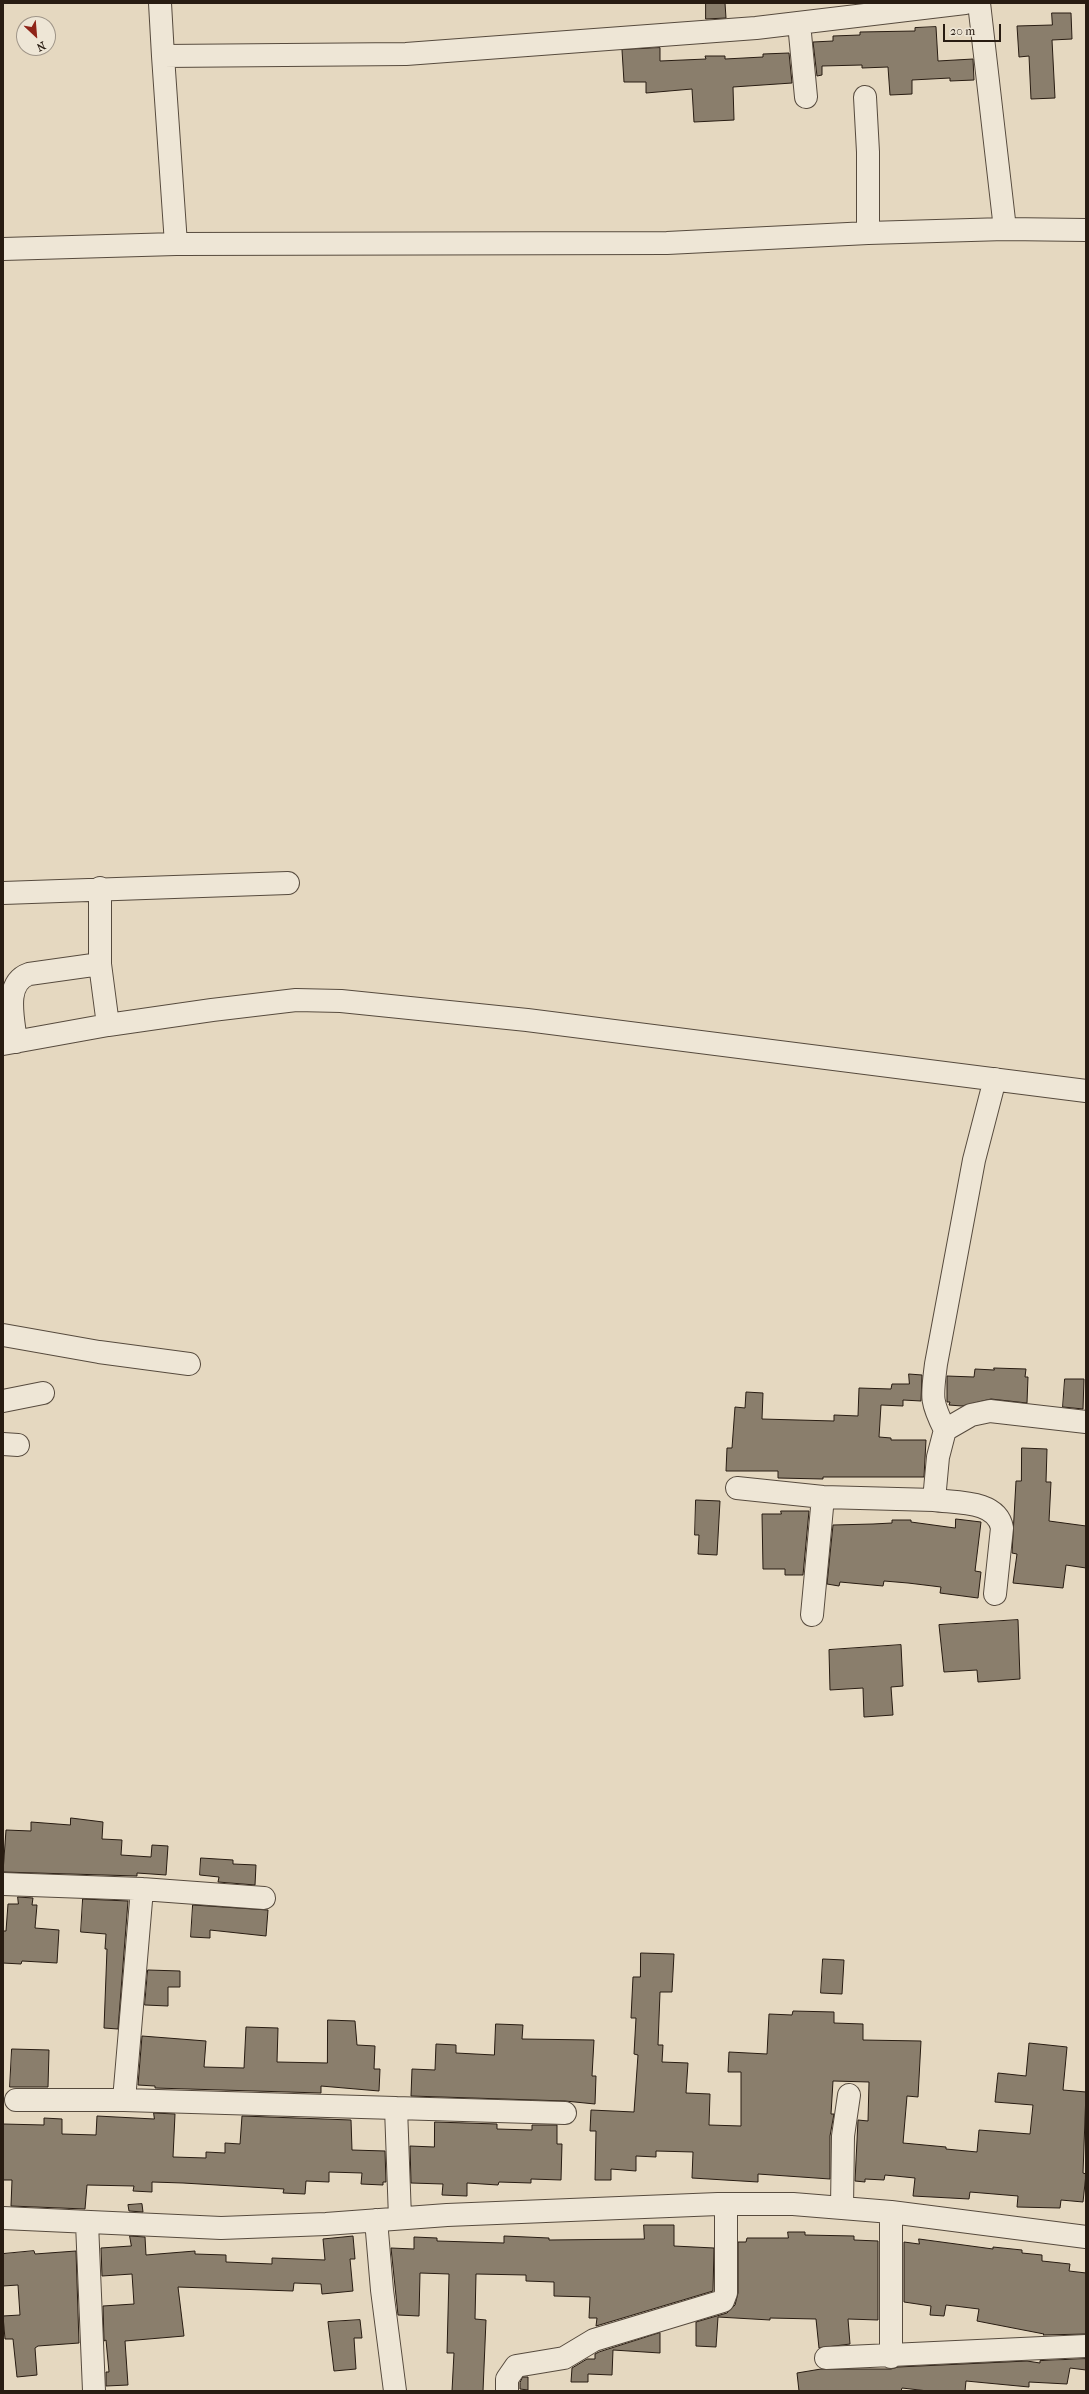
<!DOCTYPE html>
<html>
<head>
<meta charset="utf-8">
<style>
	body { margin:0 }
	#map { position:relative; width:1089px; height:2394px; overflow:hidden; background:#e5d8c0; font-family:"IM FELL French Canon",serif }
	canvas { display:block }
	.frame { position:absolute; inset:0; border:4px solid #281c12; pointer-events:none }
	.north { position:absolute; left:16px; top:16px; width:40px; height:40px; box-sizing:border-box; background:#eee6d6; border:1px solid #9f9588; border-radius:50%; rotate:154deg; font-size:11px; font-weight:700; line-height:16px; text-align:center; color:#281c12 }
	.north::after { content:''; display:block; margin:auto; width:14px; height:18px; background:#8f2418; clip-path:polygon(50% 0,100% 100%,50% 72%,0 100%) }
	.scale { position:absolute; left:943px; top:24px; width:58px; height:18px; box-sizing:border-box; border:2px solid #281c12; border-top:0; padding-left:5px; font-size:12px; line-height:14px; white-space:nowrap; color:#281c12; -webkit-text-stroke:3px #eee6d6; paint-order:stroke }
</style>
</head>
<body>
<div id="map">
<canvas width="1089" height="2394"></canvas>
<div class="frame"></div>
<div class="north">N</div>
<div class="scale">20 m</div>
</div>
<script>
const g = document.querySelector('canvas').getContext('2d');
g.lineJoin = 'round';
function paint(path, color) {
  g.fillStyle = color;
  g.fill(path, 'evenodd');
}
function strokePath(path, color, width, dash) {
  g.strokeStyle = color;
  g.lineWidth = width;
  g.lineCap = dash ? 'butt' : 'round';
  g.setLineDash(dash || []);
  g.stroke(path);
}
const building = new Path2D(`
	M 706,3 L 725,3 L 726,18 L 706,19 Z
	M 1052,13 L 1071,13 L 1072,39 L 1052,40 L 1055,98 L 1031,99 L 1029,56 L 1019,57 L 1017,26 L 1052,25 Z
	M 936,27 L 938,61 L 973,59 L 974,80 L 950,81 L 950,78 L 912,80 L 912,94 L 890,95 L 888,67 L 862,68 L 862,65 L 822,66 L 822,75 L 817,76 L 813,42 L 833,41 L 833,36 L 860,35 L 860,32 L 915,31 L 915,28 Z
	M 660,48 L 660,61 L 706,59 L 705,56 L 725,56 L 725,59 L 763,57 L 763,54 L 789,53 L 792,83 L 733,87 L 734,120 L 694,122 L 692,89 L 646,93 L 646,82 L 624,82 L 622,50 Z
	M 994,1368 L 1026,1369 L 1025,1377 L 1028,1377 L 1027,1403 L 991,1399 L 962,1406 L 949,1405 L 950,1402 L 947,1402 L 947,1376 L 974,1377 L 975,1369 L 994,1370 Z
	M 909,1374 L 922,1375 L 921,1401 L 903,1400 L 903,1406 L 881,1405 L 879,1437 L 891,1438 L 891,1440 L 926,1440 L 924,1477 L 823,1477 L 823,1479 L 778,1478 L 778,1471 L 726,1471 L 727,1448 L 732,1448 L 735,1407 L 745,1408 L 746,1392 L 763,1393 L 762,1419 L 834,1421 L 834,1415 L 858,1416 L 859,1388 L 891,1389 L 892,1384 L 909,1384 Z
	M 1065,1379 L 1084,1379 L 1083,1409 L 1063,1407 Z
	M 1022,1448 L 1047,1449 L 1046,1482 L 1051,1482 L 1049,1521 L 1086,1526 L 1086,1568 L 1066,1565 L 1063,1588 L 1013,1583 L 1017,1554 L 1012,1553 L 1016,1481 L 1021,1481 Z
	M 696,1500 L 720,1501 L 717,1555 L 698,1554 L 699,1535 L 695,1535 Z
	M 781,1511 L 809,1511 L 803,1575 L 785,1575 L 785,1569 L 763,1569 L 762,1514 L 781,1514 Z
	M 956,1519 L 981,1522 L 975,1571 L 981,1572 L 978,1598 L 940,1593 L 941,1587 L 908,1583 L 884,1581 L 883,1586 L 840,1582 L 839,1586 L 827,1584 L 833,1525 L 873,1524 L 892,1523 L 892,1520 L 911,1520 L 911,1522 L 955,1528 Z
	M 1018,1620 L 1020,1679 L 978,1682 L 977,1670 L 944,1672 L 939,1625 Z
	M 901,1645 L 903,1686 L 891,1687 L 893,1715 L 864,1717 L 863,1688 L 830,1690 L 829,1650 Z
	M 71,1818 L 103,1822 L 102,1839 L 122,1840 L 121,1855 L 151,1857 L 152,1845 L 168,1846 L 166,1875 L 137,1873 L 137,1876 L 3,1872 L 6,1830 L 31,1831 L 31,1822 L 70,1825 Z
	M 201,1858 L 233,1860 L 233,1864 L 256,1865 L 255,1885 L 218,1882 L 219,1877 L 200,1875 Z
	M 18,1897 L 33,1898 L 32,1905 L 37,1905 L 35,1928 L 59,1930 L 57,1963 L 22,1961 L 21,1964 L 3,1963 L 3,1931 L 6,1931 L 8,1904 L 18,1904 Z
	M 83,1899 L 128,1901 L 118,2029 L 104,2028 L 107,1949 L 105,1949 L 106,1934 L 81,1932 Z
	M 193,1905 L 268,1910 L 266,1936 L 210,1930 L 210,1938 L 191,1937 Z
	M 641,1953 L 674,1954 L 672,1992 L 660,1992 L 658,2045 L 663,2045 L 662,2062 L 688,2063 L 686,2093 L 710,2094 L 709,2125 L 741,2126 L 741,2072 L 728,2072 L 729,2052 L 767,2054 L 769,2014 L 792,2015 L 793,2011 L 834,2012 L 834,2023 L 863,2024 L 863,2040 L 921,2041 L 918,2097 L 907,2096 L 903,2143 L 946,2147 L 946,2149 L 977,2152 L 979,2130 L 1030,2134 L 1033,2105 L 995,2102 L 998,2073 L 1026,2076 L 1029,2043 L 1067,2047 L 1063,2090 L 1086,2092 L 1083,2173 L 1086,2174 L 1083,2202 L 1061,2200 L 1060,2208 L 1017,2207 L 1018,2196 L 970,2192 L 969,2199 L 913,2196 L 915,2178 L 885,2175 L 884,2180 L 865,2179 L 865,2182 L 855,2181 L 858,2120 L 868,2121 L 869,2082 L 833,2081 L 831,2114 L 834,2114 L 830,2136 L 830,2179 L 758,2174 L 758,2182 L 692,2178 L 693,2152 L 656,2151 L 656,2157 L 636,2156 L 636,2171 L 611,2169 L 611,2180 L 595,2180 L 596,2131 L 590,2131 L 591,2110 L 634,2112 L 638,2055 L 634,2054 L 636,2018 L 631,2018 L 633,1977 L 640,1977 Z
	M 823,1959 L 844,1960 L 842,1994 L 821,1993 Z
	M 148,1970 L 180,1971 L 180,1987 L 168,1987 L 168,2006 L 145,2005 Z
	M 328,2020 L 355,2021 L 357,2045 L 375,2046 L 374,2069 L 380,2069 L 379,2091 L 321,2086 L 321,2093 L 155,2088 L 155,2086 L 138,2085 L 142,2036 L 206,2041 L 204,2067 L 244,2068 L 246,2027 L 278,2028 L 277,2062 L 327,2063 Z
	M 496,2024 L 523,2025 L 522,2039 L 594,2040 L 592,2076 L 596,2076 L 595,2104 L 565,2101 L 411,2096 L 412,2069 L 435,2070 L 436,2044 L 456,2045 L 456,2053 L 494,2055 Z
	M 12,2049 L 49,2050 L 48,2087 L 10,2087 Z
	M 154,2113 L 175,2114 L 173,2157 L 206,2158 L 206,2152 L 225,2153 L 225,2143 L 240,2144 L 242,2116 L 351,2120 L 352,2150 L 385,2151 L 386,2182 L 383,2182 L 383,2185 L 361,2184 L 362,2173 L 329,2172 L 329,2182 L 306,2181 L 305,2194 L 283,2193 L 284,2189 L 183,2183 L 152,2182 L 152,2192 L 133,2191 L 134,2186 L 87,2185 L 85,2209 L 11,2206 L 12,2180 L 3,2180 L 3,2124 L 44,2125 L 44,2118 L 62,2119 L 62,2134 L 96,2135 L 97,2116 L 154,2119 Z
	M 435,2122 L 497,2124 L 497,2129 L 532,2130 L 532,2125 L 557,2125 L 557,2144 L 562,2144 L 561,2180 L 531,2179 L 531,2183 L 499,2182 L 498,2185 L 467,2183 L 467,2196 L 442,2195 L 443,2184 L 411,2183 L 410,2146 L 434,2147 Z
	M 142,2204 L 143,2212 L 129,2211 L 128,2205 Z
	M 644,2225 L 674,2225 L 674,2246 L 714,2248 L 713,2291 L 596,2326 L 597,2318 L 589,2318 L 590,2297 L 554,2296 L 554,2282 L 526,2281 L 526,2275 L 476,2274 L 475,2319 L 486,2320 L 483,2391 L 452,2391 L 454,2353 L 447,2353 L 449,2274 L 420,2273 L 419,2316 L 398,2315 L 391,2248 L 414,2249 L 414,2237 L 437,2238 L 437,2241 L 504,2243 L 504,2236 L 549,2238 L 549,2240 L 644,2239 Z
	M 788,2232 L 805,2232 L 805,2235 L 854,2236 L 854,2240 L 878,2241 L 878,2320 L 848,2319 L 850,2344 L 819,2348 L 816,2319 L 770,2318 L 770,2320 L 718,2317 L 716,2347 L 696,2346 L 696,2322 L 727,2313 L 735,2305 L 738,2293 L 738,2242 L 746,2242 L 747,2238 L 788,2238 Z
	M 130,2236 L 145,2237 L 146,2255 L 195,2251 L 195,2254 L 226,2255 L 226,2262 L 272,2264 L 272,2258 L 325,2260 L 323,2239 L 353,2236 L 355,2259 L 350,2259 L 353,2291 L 322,2294 L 321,2284 L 294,2283 L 293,2291 L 178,2287 L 184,2336 L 125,2341 L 128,2385 L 106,2386 L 106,2372 L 109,2372 L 106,2340 L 104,2341 L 103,2306 L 134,2304 L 132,2274 L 102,2276 L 101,2248 L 131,2246 Z
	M 919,2239 L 993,2249 L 993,2247 L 1022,2250 L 1022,2253 L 1042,2255 L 1042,2261 L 1070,2264 L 1069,2271 L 1086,2273 L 1086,2334 L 1043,2335 L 1044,2334 L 977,2321 L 979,2309 L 946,2305 L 944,2316 L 930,2315 L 931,2306 L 904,2302 L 904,2242 L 919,2244 Z
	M 34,2251 L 35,2254 L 76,2251 L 79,2343 L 38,2346 L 35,2348 L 37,2375 L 17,2377 L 13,2339 L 5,2339 L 3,2316 L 20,2315 L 18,2285 L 3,2286 L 3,2254 Z
	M 360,2320 L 362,2338 L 354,2338 L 356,2369 L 334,2371 L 328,2322 Z
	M 660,2333 L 660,2353 L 613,2350 L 612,2375 L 588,2374 L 588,2382 L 571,2382 L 572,2368 L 587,2359 L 595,2359 L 595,2354 L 599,2352 Z
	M 1086,2359 L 1086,2370 L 1070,2368 L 1067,2384 L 1029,2382 L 1029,2387 L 966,2381 L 965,2391 L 928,2391 L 902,2388 L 901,2391 L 799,2391 L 797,2373 L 821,2369 L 891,2369 L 898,2367 L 1027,2361 L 1040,2363 L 1040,2361 Z
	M 523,2377 L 528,2377 L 528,2390 L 520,2389 L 520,2383 Z`);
const minor = new Path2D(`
	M 160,3 L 163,56
	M 979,3 L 1005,229
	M 799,23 L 806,97
	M 865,97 L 868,152 L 868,233
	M 176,244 L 667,243 L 868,233 L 1005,229 L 1086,230
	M 3,249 L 176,244 L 163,56 L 406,54 L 756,28 L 965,3
	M 100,888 L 100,964 L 108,1025
	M 3,893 L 288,883
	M 16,1042 C 14,1021 3,983 29,974 L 100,964
	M 3,1044 L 108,1025 L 212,1010 L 296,1000 L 341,1001 L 527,1020 L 1086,1091
	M 3,1335 L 99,1352 L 189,1364
	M 3,1401 L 43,1393
	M 945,1430 C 930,1400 932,1397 936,1364 L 974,1160 L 995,1079
	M 3,1444 L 18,1445
	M 737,1488 L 823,1497 L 934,1500 L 938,1457 L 945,1430 L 971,1415 L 990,1411 L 1086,1422
	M 934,1500 C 956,1503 997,1500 1002,1528 L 995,1594
	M 812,1615 L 823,1497
	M 3,1884 L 142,1889 L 264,1898
	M 16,2100 L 124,2100 L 565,2113
	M 124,2100 L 142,1889
	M 396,2108 L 400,2218
	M 842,2207 L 843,2136 L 849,2095
	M 3,2218 L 221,2228 L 326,2224 L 447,2215 L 718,2204 L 793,2204 L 891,2212 L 1086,2237
	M 376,2220 L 382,2290 L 395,2391
	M 87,2223 L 94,2391
	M 891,2357 L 891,2212
	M 826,2358 L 1086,2346
	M 507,2391 L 507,2379 L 516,2366 L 564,2358 L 594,2340 L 723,2301 L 726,2293 L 726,2204`);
paint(building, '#8a7e6c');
strokePath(building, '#281c12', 1);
strokePath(minor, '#574b3e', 24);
strokePath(minor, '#eee6d6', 22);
</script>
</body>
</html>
